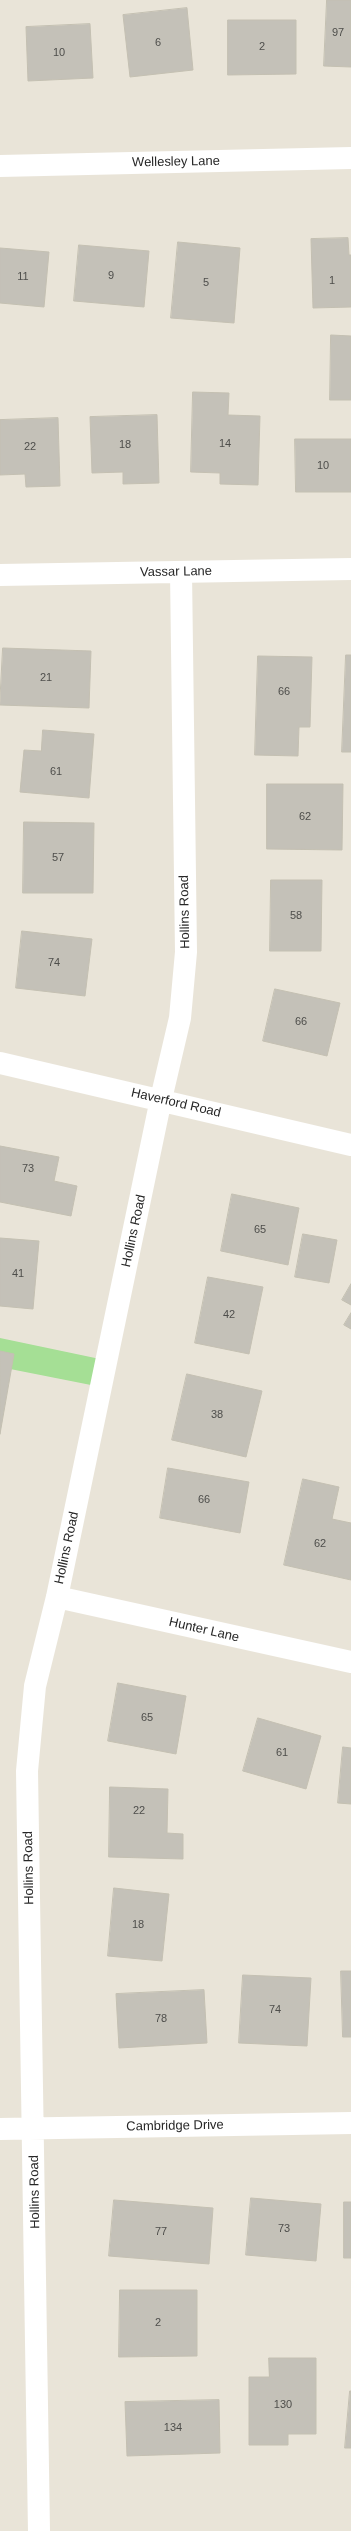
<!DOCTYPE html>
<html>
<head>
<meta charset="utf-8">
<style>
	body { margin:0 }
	canvas { display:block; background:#e9e4d8 }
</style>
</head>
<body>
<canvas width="351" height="2531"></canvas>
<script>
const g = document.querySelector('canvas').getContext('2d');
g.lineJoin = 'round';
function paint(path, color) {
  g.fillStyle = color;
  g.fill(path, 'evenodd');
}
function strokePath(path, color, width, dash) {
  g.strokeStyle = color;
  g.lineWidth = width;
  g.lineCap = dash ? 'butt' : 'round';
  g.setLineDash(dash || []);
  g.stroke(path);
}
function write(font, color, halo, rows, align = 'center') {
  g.font = font + ' Helvetica,sans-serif';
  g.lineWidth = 3;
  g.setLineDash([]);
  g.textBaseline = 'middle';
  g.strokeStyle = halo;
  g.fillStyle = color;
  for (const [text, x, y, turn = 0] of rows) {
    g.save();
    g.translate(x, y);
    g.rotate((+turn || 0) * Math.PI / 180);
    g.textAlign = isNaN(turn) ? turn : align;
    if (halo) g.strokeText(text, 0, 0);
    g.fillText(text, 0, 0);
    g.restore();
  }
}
const green = new Path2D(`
	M 0,1338 L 100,1359 L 96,1386 L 0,1367 Z`);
const building = new Path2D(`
	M 327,0 L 351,0 L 351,67 L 324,66 Z
	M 187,8 L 193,70 L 130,77 L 123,15 Z
	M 228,20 L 296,20 L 296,74 L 228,75 Z
	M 90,24 L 93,78 L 28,81 L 26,27 Z
	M 348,238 L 349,255 L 351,255 L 351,307 L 313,308 L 311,239 Z
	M 178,242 L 240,248 L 234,323 L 171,318 Z
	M 79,245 L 149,251 L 144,307 L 74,301 Z
	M 0,248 L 49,252 L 44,307 L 0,303 Z
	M 331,335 L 351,336 L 351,400 L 330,400 Z
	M 193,392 L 229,393 L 228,415 L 260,416 L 258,485 L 220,484 L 220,473 L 191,472 Z
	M 157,415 L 159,483 L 123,484 L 123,472 L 92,473 L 90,417 Z
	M 58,418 L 60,486 L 26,487 L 25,474 L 0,475 L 0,420 Z
	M 295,439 L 351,439 L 351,492 L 296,492 Z
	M 3,648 L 91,651 L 89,708 L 0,705 Z
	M 346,655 L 351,655 L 351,752 L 342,752 Z
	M 258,656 L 312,657 L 310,727 L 299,727 L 298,756 L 255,755 Z
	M 43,730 L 94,734 L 89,798 L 20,792 L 24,750 L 41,751 Z
	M 267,784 L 343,784 L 342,850 L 267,849 Z
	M 24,822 L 94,823 L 93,893 L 23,893 Z
	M 271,880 L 322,880 L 321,951 L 270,951 Z
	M 22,931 L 92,939 L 85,996 L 16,988 Z
	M 275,989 L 340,1003 L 327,1056 L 263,1041 Z
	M 0,1146 L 59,1157 L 54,1181 L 77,1186 L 71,1216 L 0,1202 Z
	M 232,1194 L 299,1208 L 288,1265 L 221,1251 Z
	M 303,1234 L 337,1240 L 329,1283 L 295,1277 Z
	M 0,1238 L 39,1241 L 33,1309 L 0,1306 Z
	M 208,1277 L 263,1287 L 249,1354 L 195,1343 Z
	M 351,1284 L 351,1305 L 342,1300 Z
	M 351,1313 L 351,1329 L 344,1325 Z
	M 0,1351 L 14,1354 L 0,1434 Z
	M 187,1374 L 262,1391 L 246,1457 L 172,1440 Z
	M 168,1468 L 249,1482 L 240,1533 L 160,1518 Z
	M 303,1479 L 339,1487 L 332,1519 L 351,1523 L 351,1580 L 284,1565 Z
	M 118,1683 L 186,1696 L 176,1754 L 108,1741 Z
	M 258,1718 L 321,1736 L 306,1789 L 243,1771 Z
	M 343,1747 L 351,1748 L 351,1804 L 338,1803 Z
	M 110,1787 L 168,1789 L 167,1833 L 183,1834 L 183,1859 L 109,1857 Z
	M 114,1888 L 169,1894 L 162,1961 L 108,1956 Z
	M 341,1971 L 351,1971 L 351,2037 L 343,2037 Z
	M 243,1975 L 311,1978 L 307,2046 L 239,2043 Z
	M 204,1990 L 207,2043 L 119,2048 L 116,1994 Z
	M 251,2198 L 321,2204 L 316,2261 L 246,2255 Z
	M 114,2200 L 213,2208 L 209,2264 L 109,2256 Z
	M 344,2202 L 351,2202 L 351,2258 L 344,2258 Z
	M 120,2290 L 197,2290 L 197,2356 L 119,2357 Z
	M 269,2358 L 316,2358 L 316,2434 L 288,2434 L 288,2445 L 249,2445 L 249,2377 L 269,2377 Z
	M 350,2391 L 351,2391 L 351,2448 L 345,2448 Z
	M 219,2400 L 220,2453 L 127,2456 L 125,2402 Z`);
const minor = new Path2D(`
	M 0,166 L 351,158
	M 0,575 L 351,569
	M 0,1063 L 351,1145
	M 57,1597 L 351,1662
	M 0,2129 L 351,2123
	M 39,2531 L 27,1771 L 35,1686 L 57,1597 L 161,1099 L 180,1018 L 186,952 L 181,572`);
const numberNames = [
	["97",338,33],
	["6",158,43],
	["2",262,47],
	["10",59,53],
	["9",111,276],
	["11",23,277],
	["1",332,281],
	["5",206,283],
	["14",225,444],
	["18",125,445],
	["22",30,447],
	["10",323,466],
	["21",46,678],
	["66",284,692],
	["61",56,772],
	["62",305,817],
	["57",58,858],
	["58",296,916],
	["74",54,963],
	["66",301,1022],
	["73",28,1169],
	["65",260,1230],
	["41",18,1274],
	["42",229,1315],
	["38",217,1415],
	["66",204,1500],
	["62",320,1544],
	["65",147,1718],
	["61",282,1753],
	["22",139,1811],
	["18",138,1925],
	["74",275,2010],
	["78",161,2019],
	["73",284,2229],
	["77",161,2232],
	["2",158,2323],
	["130",283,2405],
	["134",173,2428]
];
const streetNames = [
	["Wellesley Lane",176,162,-1],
	["Vassar Lane",176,572,-1],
	["Hollins Road",185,912,-91],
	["Haverford Road",176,1103,13],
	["Hollins Road",134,1231,-78],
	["Hollins Road",67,1548,-78],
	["Hunter Lane",204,1630,13],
	["Hollins Road",29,1868,-91],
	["Cambridge Drive",175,2126,-1],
	["Hollins Road",35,2192,-91]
];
paint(green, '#a5df95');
paint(building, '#c4c1b8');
strokePath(building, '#c4c0b2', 1);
strokePath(minor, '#fff', 22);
write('11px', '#4e4e4b', null, numberNames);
write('13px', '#272727', '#fff', streetNames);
</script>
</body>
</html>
